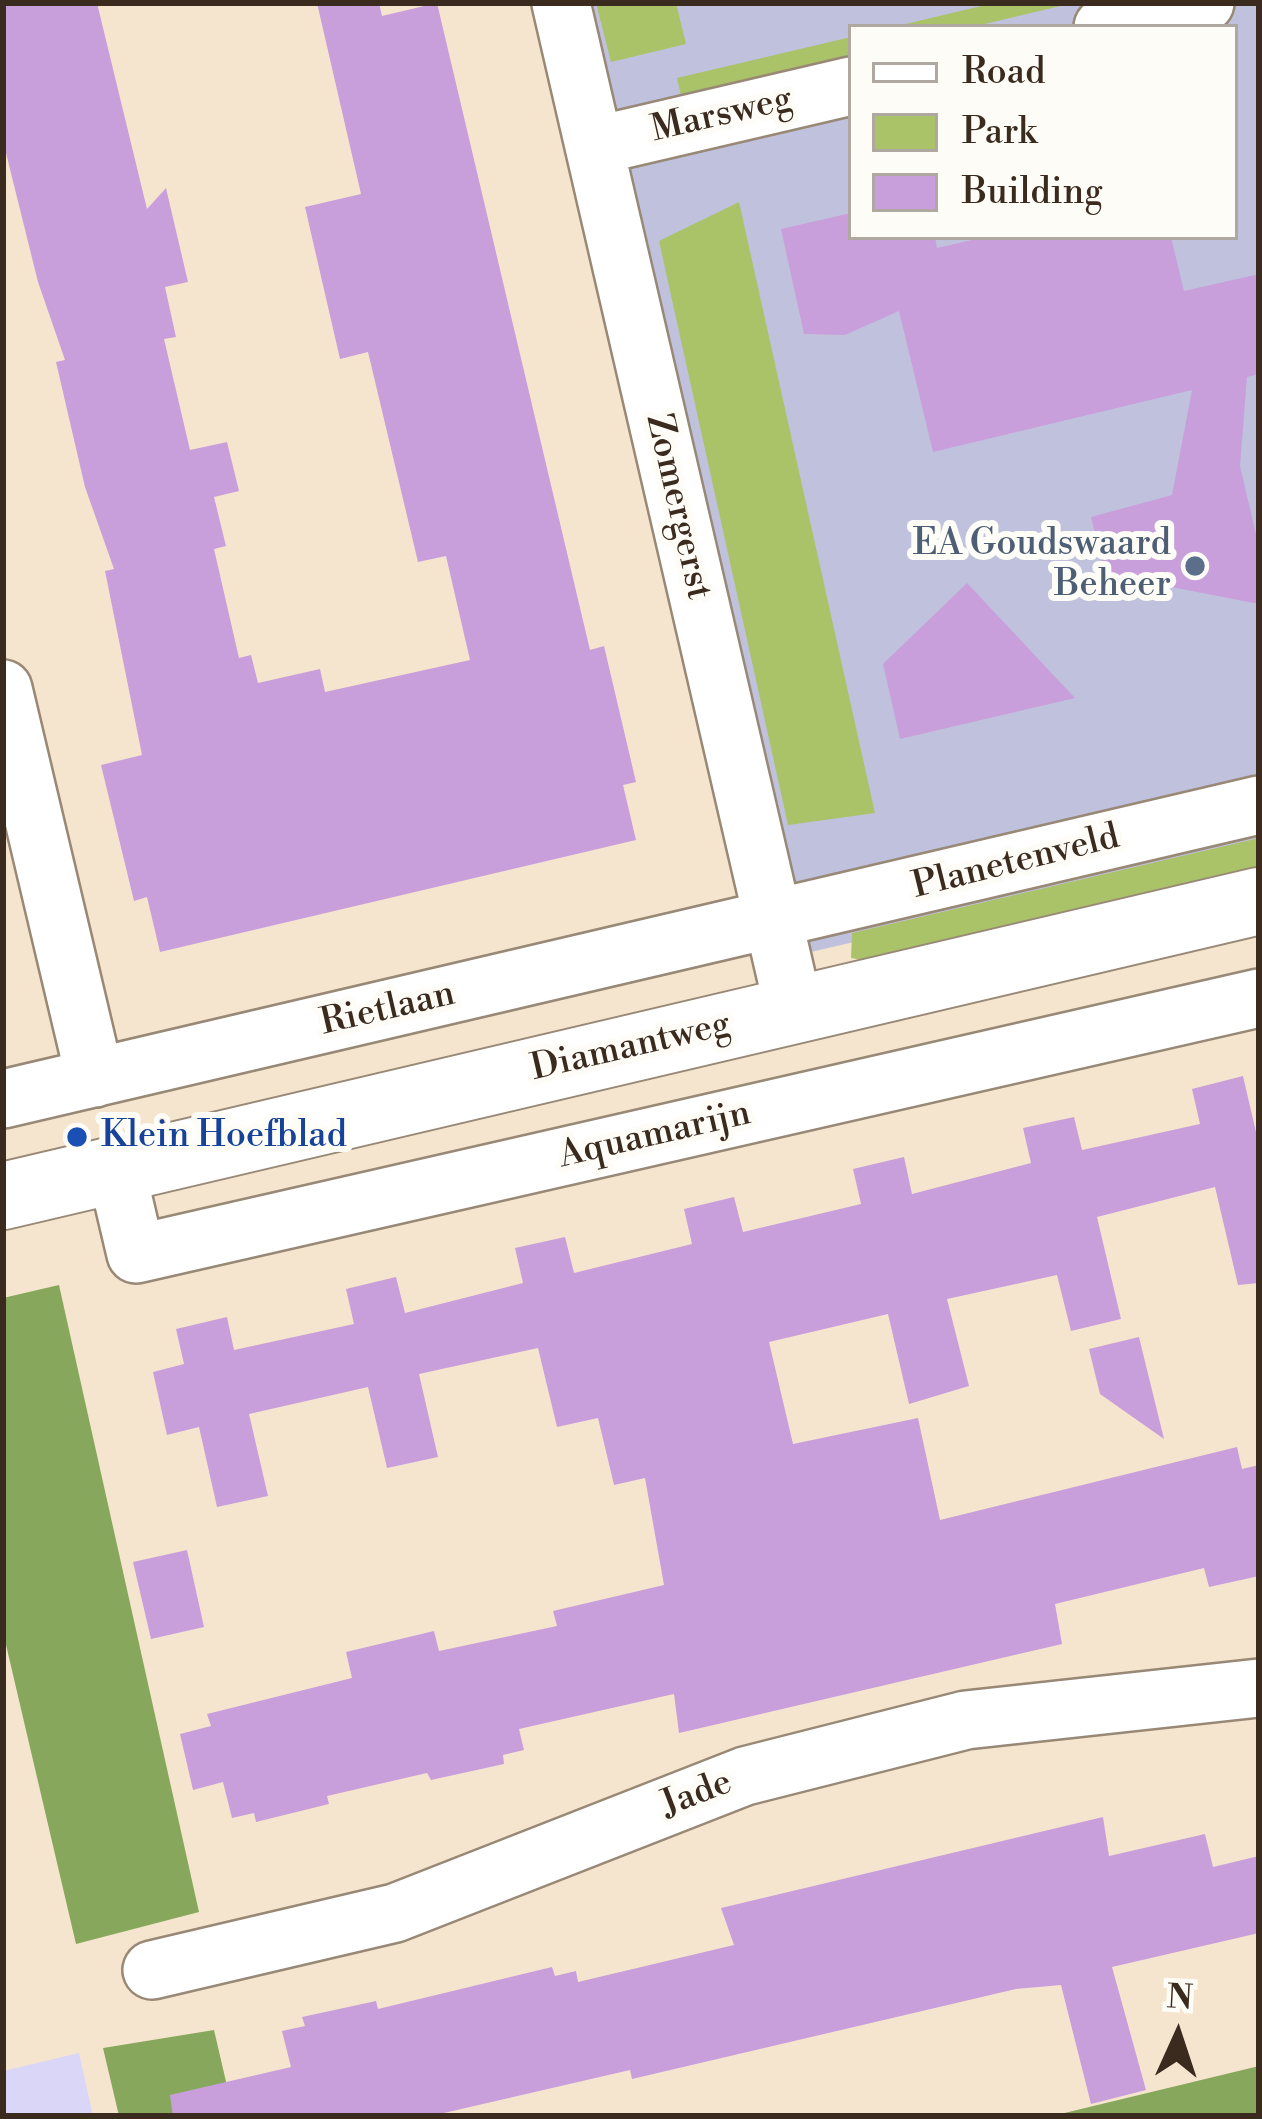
<!DOCTYPE html>
<html>
<head>
<meta charset="utf-8">
<style>
	body { margin:0 }
	#map { position:relative; width:1262px; height:2119px; overflow:hidden; background:#f6e5ce; font-family:"Libre Bodoni",serif }
	canvas { display:block }
	.frame { position:absolute; inset:0; border:6px solid #3b2a1e; pointer-events:none }
	.legend { position:absolute; left:848px; top:24px; width:390px; height:216px; box-sizing:border-box; background:#fdfcf7; border:3px solid #afa8a0; margin:0; padding:15px 21px; list-style:none; font-size:36px; color:#3b2a1e }
	.legend li { display:flex; align-items:center; gap:24px; height:60px }
	.legend b { width:60px; border:3px solid #afa8a0 }
	.north { position:absolute; left:1118px; top:1975px; width:120px; height:120px; -webkit-text-stroke:9px #fdfcf7; paint-order:stroke; rotate:3deg; font-size:33px; font-weight:700; line-height:48px; text-align:center; color:#3b2a1e }
	.north::after { content:''; display:block; margin:auto; width:42px; height:54px; background:#3b2a1e; clip-path:polygon(50% 0,100% 100%,50% 72%,0 100%) }
</style>
</head>
<body>
<div id="map">
<canvas width="1262" height="2119"></canvas>
<div class="frame"></div>
<ul class="legend">
<li><b style="height:15px;background:#fff"></b>Road</li>
<li><b style="height:33px;background:#aac268"></b>Park</li>
<li><b style="height:33px;background:#c89fdb"></b>Building</li>
</ul>
<div class="north">N</div>
</div>
<script>
const g = document.querySelector('canvas').getContext('2d');
g.lineJoin = 'round';
function paint(path, color) {
  g.fillStyle = color;
  g.fill(path, 'evenodd');
}
function strokePath(path, color, width, dash) {
  g.strokeStyle = color;
  g.lineWidth = width;
  g.lineCap = dash ? 'butt' : 'round';
  g.setLineDash(dash || []);
  g.stroke(path);
}
function write(font, color, halo, rows, align = 'center') {
  g.font = font + ' "Libre Bodoni",serif';
  g.lineWidth = 12;
  g.setLineDash([]);
  g.textBaseline = 'middle';
  g.strokeStyle = halo;
  g.fillStyle = color;
  for (const [text, x, y, turn = 0] of rows) {
    g.save();
    g.translate(x, y);
    g.rotate((+turn || 0) * Math.PI / 180);
    g.textAlign = isNaN(turn) ? turn : align;
    if (halo) g.strokeText(text, 0, 0);
    g.fillText(text, 0, 0);
    g.restore();
  }
}
const built = new Path2D(`
	M 79,2053 L 93,2116 L 3,2116 L 3,2071 Z`);
const industrial = new Path2D(`
	M 570,3 L 1259,3 L 1259,849 L 789,957 ZM 851,27 L 1235,27 L 1235,237 L 851,237 Z`);
const green = new Path2D(`
	M 596,3 L 676,3 L 686,44 L 611,62 Z
	M 994,3 L 1073,3 L 972,27 L 893,27 Z
	M 851,37 L 851,56 L 681,96 L 677,78 Z
	M 739,202 L 875,813 L 788,825 L 659,241 Z
	M 1259,838 L 1259,873 L 879,963 L 851,958 L 852,933 Z`);
const forest = new Path2D(`
	M 59,1285 L 199,1912 L 76,1944 L 3,1632 L 3,1298 Z
	M 214,2030 L 234,2116 L 119,2116 L 103,2048 Z
	M 1259,2066 L 1259,2116 L 1052,2116 Z`);
const building = new Path2D(`
	M 3,3 L 97,3 L 147,209 L 166,188 L 188,282 L 165,287 L 176,337 L 164,339 L 190,450 L 227,442 L 239,491 L 214,497 L 226,546 L 214,549 L 239,658 L 251,655 L 258,683 L 320,669 L 325,692 L 470,660 L 446,556 L 418,562 L 368,352 L 340,359 L 305,207 L 361,194 L 317,3 L 379,3 L 382,16 L 437,3 L 590,650 L 604,646 L 636,782 L 623,785 L 636,840 L 160,952 L 147,897 L 134,901 L 101,765 L 142,755 L 105,571 L 114,569 L 85,487 L 56,362 L 65,360 L 38,282 L 5,149 Z
	M 851,213 L 851,237 L 935,237 L 937,248 L 985,237 L 1171,237 L 1184,291 L 1259,274 L 1259,374 L 1247,377 L 1240,466 L 1259,547 L 1259,604 L 1161,585 L 1111,600 L 1091,517 L 1172,495 L 1192,390 L 933,452 L 899,311 L 845,335 L 804,334 L 781,229 Z
	M 967,583 L 1075,698 L 900,739 L 883,664 Z
	M 1243,1076 L 1259,1145 L 1259,1283 L 1238,1285 L 1215,1187 L 1097,1217 L 1121,1319 L 1071,1331 L 1057,1275 L 947,1299 L 969,1386 L 909,1404 L 888,1314 L 769,1342 L 793,1444 L 918,1418 L 940,1520 L 1237,1447 L 1242,1469 L 1259,1465 L 1259,1576 L 1209,1587 L 1204,1568 L 1055,1604 L 1062,1644 L 679,1733 L 674,1694 L 519,1729 L 524,1750 L 503,1755 L 504,1764 L 431,1780 L 427,1773 L 327,1796 L 329,1804 L 256,1822 L 254,1813 L 232,1818 L 223,1782 L 193,1790 L 180,1734 L 211,1726 L 207,1714 L 352,1678 L 346,1652 L 434,1631 L 439,1651 L 557,1626 L 553,1611 L 664,1585 L 645,1478 L 614,1485 L 598,1418 L 557,1427 L 538,1348 L 419,1374 L 438,1457 L 387,1468 L 368,1387 L 249,1414 L 268,1496 L 217,1507 L 199,1427 L 167,1435 L 153,1372 L 184,1364 L 176,1329 L 227,1317 L 234,1350 L 354,1324 L 346,1289 L 396,1277 L 405,1313 L 523,1283 L 515,1248 L 565,1237 L 574,1273 L 692,1244 L 684,1209 L 734,1197 L 743,1232 L 861,1204 L 853,1169 L 904,1157 L 912,1194 L 1031,1163 L 1023,1128 L 1074,1117 L 1082,1150 L 1200,1124 L 1192,1089 Z
	M 1139,1337 L 1164,1439 L 1100,1394 L 1089,1349 Z
	M 187,1550 L 204,1627 L 151,1639 L 133,1562 Z
	M 1103,1817 L 1109,1856 L 1205,1834 L 1213,1867 L 1259,1856 L 1259,1933 L 1112,1967 L 1146,2090 L 1091,2104 L 1061,1985 L 1016,1989 L 632,2079 L 630,2070 L 431,2116 L 173,2116 L 170,2095 L 291,2067 L 282,2031 L 305,2026 L 302,2017 L 376,2001 L 378,2009 L 552,1967 L 555,1976 L 576,1971 L 578,1982 L 734,1945 L 721,1908 Z`);
const minor = new Path2D(`
	M 561,3 L 794,1010
	M 1103,27 L 1205,3
	M 594,146 L 851,86
	M 3,689 L 95,1078
	M 3,1099 L 1259,805
	M 116,1169 L 136,1254 L 1259,998
	M 152,1970 L 395,1913 L 745,1776 L 966,1720 L 1259,1688`);
const tertiary = new Path2D(`
	M 3,1196 L 1259,901`);
const markers = [
	[1195,566,12,"#5c6f8a"],
	[77,1137,12,"#1a4fb4"]
];
const streetNames = [
	["Marsweg",722,116,-13],
	["Zomergerst",677,507,77],
	["Planetenveld",1016,863,-14],
	["Rietlaan",388,1010,-13],
	["Diamantweg",631,1048,-13],
	["Aquamarijn",655,1136,-13],
	["Jade",697,1795,-21]
];
const serviceNames = [
	["EA Goudswaard",1171,545],
	["Beheer",1171,586]
];
const transitNames = [
	["Klein Hoefblad",101,1137]
];
paint(built, '#d9d6f7');
paint(industrial, '#c0c2dd');
paint(green, '#aac268');
paint(forest, '#87a85c');
paint(building, '#c89fdb');
strokePath(minor, '#988876', 62);
strokePath(tertiary, '#988876', 70);
strokePath(minor, '#fff', 57);
strokePath(tertiary, '#fff', 66);
for (const [x, y, r, color] of markers) {
  const dot = new Path2D();
  dot.arc(x, y, r, 0, 2 * Math.PI);
  g.fillStyle = color;
  g.fill(dot);
  strokePath(dot, '#fdfcf7', 4.5);
}
write('36px', '#3b2a1e', '#fdfcf7', streetNames);
write('36px', '#4e5e75', '#fdfcf7', serviceNames, 'right');
write('36px', '#164399', '#fdfcf7', transitNames, 'left');
</script>
</body>
</html>
